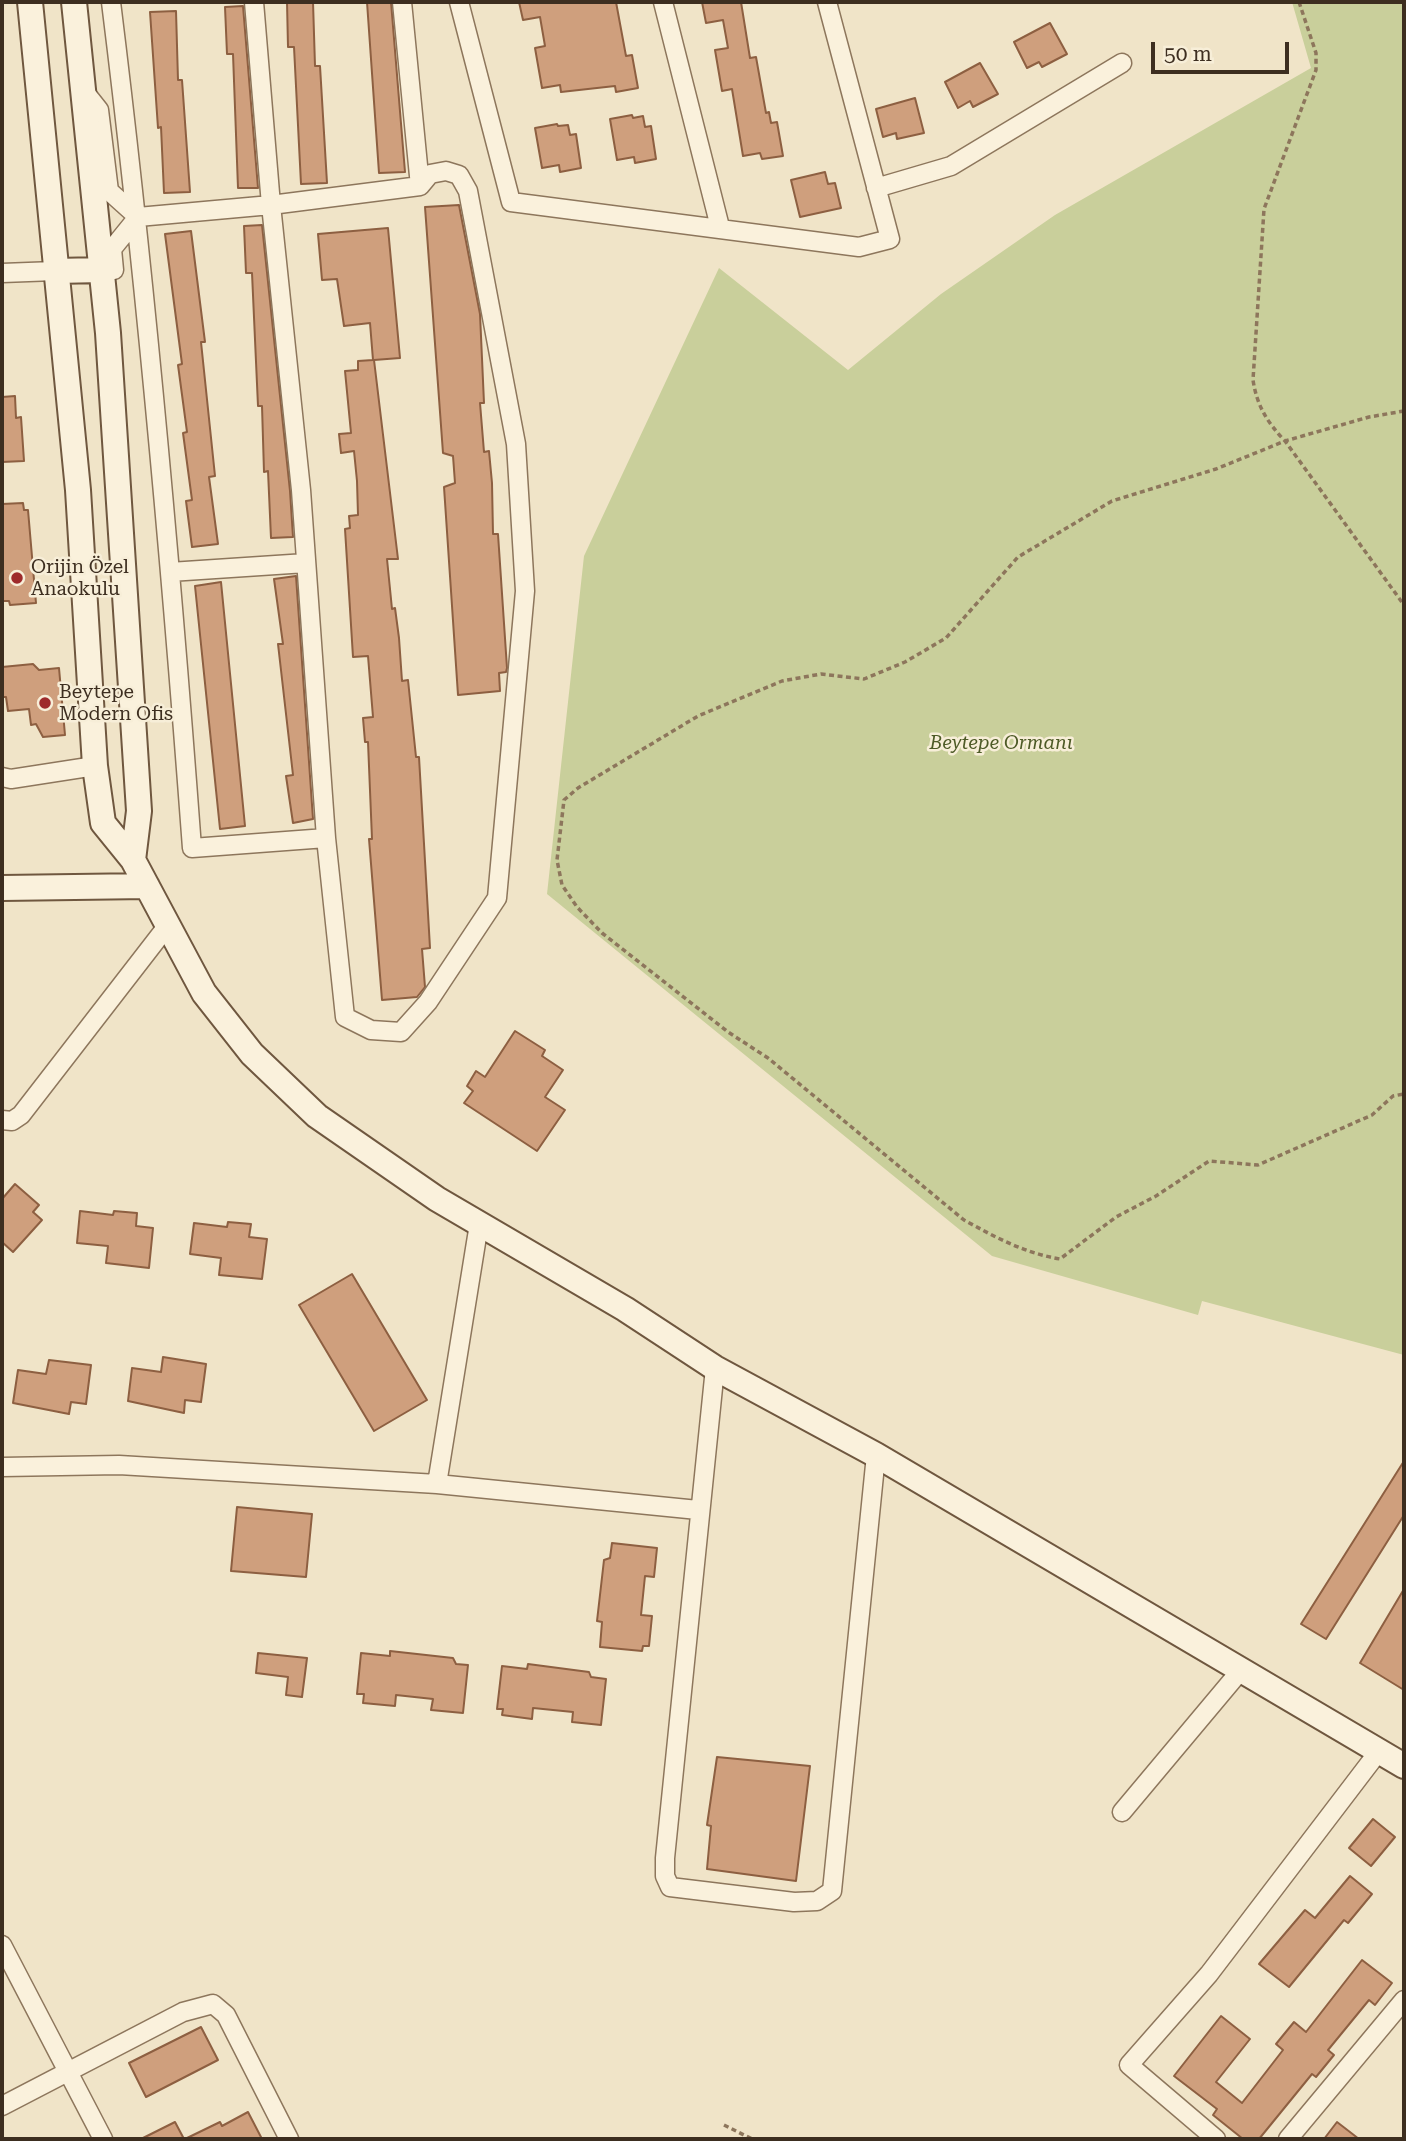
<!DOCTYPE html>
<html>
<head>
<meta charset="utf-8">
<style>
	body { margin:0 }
	#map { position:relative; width:1406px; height:2141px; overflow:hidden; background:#f0e4c8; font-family:"Roboto Serif",serif }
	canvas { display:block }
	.frame { position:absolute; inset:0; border:4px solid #3d2e20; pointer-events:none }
	.scale { position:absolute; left:1151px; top:42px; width:138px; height:32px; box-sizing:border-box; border:4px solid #3d2e20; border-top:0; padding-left:9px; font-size:21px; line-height:24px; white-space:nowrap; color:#3d2e20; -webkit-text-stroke:5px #f7eed8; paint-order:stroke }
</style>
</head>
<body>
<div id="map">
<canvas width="1406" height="2141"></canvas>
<div class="frame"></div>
<div class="scale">50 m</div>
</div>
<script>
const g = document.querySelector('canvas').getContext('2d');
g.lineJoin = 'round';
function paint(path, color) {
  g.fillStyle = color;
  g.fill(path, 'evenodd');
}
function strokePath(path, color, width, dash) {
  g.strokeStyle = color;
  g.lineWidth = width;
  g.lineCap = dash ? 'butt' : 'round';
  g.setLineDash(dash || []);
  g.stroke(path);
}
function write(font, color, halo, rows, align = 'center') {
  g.font = font + ' "Roboto Serif",serif';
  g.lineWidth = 5;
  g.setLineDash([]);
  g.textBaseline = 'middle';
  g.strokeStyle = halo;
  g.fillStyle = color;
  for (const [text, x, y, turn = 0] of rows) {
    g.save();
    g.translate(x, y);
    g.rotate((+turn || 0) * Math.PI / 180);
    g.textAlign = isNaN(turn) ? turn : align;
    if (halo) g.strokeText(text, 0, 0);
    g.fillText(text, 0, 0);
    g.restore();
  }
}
const green = new Path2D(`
	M 1292,2 L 1404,2 L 1404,1355 L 1202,1301 L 1198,1315 L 992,1256 L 547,894 L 584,556 L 719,268 L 848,370 L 941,294 L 1055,215 L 1311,68 Z`);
const building = new Path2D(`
	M 287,2 L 313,2 L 315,66 L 320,66 L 327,183 L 301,184 L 294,47 L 288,47 Z
	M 367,2 L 391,2 L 405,172 L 379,173 Z
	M 519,2 L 616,2 L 626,56 L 632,55 L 638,88 L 616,92 L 615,86 L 561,92 L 560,85 L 542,88 L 535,48 L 545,46 L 540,17 L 523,20 Z
	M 702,2 L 741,2 L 750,58 L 756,57 L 766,113 L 769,112 L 771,123 L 777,122 L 783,156 L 762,159 L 760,153 L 743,156 L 732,89 L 722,91 L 715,50 L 728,48 L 723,20 L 706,23 Z
	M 243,6 L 258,188 L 238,188 L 233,54 L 227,54 L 225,7 Z
	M 176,11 L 178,80 L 182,80 L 190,192 L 164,193 L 161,127 L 158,128 L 150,12 Z
	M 1050,23 L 1067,54 L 1042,67 L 1039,62 L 1027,68 L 1014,42 Z
	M 980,63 L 998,94 L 973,107 L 970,101 L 958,108 L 945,82 Z
	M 915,98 L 924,133 L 897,139 L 896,133 L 883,137 L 876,109 Z
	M 632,115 L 633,118 L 643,116 L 645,127 L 651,126 L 656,159 L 635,163 L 634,157 L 617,160 L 610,119 Z
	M 557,124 L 558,126 L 568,125 L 570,135 L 576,134 L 581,168 L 560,172 L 559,165 L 542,168 L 535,128 Z
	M 825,172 L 828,184 L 835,183 L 841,208 L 800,217 L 791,180 Z
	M 459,205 L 480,314 L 484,403 L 480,403 L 484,452 L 489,451 L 492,483 L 493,534 L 498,534 L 507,668 L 506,672 L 499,673 L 500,691 L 458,695 L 444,487 L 455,483 L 453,456 L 443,453 L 425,207 Z
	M 262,225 L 290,491 L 293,537 L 271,538 L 268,471 L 264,472 L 262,406 L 258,406 L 252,273 L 246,273 L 244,226 Z
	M 388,228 L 400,358 L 374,360 L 398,559 L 387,559 L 392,609 L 395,608 L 399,638 L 402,681 L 408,680 L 416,757 L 419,757 L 430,948 L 422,949 L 425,987 L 417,997 L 382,1000 L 369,839 L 372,839 L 368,742 L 365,742 L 363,718 L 373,717 L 368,656 L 353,657 L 345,529 L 350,528 L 349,516 L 358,515 L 357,481 L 354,451 L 341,453 L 339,434 L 351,433 L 345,371 L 358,370 L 358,361 L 373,360 L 370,323 L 344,326 L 337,279 L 322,280 L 318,234 Z
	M 191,231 L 205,342 L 201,342 L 215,476 L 209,477 L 218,544 L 192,547 L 186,501 L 192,500 L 183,433 L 187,432 L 178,365 L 182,364 L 165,234 Z
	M 15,396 L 16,418 L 21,417 L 24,461 L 2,462 L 2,397 Z
	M 23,503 L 24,510 L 28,510 L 36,603 L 10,605 L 9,601 L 2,601 L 2,504 Z
	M 296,576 L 313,819 L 293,823 L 286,776 L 293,775 L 278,644 L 283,644 L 274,579 Z
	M 221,582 L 245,826 L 220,829 L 195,586 Z
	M 33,664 L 39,670 L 59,668 L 65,735 L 43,737 L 36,724 L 31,725 L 29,709 L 8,711 L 6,697 L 3,697 L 2,667 Z
	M 515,1031 L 545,1050 L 542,1056 L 563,1070 L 545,1097 L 565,1110 L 537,1151 L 464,1103 L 473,1091 L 467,1086 L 476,1071 L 485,1077 Z
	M 15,1184 L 39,1205 L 33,1212 L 42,1220 L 13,1252 L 2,1242 L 2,1199 Z
	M 80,1211 L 113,1215 L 114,1211 L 137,1213 L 136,1226 L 153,1228 L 149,1268 L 106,1263 L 108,1246 L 77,1243 Z
	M 228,1222 L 251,1224 L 249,1237 L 267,1239 L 262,1279 L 219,1275 L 221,1258 L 190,1254 L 194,1223 L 227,1227 Z
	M 352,1274 L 427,1400 L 374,1431 L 299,1305 Z
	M 163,1357 L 206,1364 L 201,1402 L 185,1400 L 184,1413 L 128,1401 L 132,1368 L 161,1372 Z
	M 49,1360 L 91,1365 L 86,1404 L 71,1402 L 69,1414 L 13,1403 L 18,1370 L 46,1374 Z
	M 1404,1461 L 1404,1515 L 1326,1639 L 1301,1624 Z
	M 237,1507 L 312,1514 L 306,1577 L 231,1571 Z
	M 612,1543 L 657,1548 L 654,1577 L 645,1576 L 641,1615 L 652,1616 L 649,1646 L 643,1646 L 642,1651 L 600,1647 L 602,1622 L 597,1621 L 604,1560 L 610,1558 Z
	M 1404,1589 L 1404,1690 L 1360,1663 Z
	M 390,1651 L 453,1658 L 456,1664 L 468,1665 L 463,1713 L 431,1710 L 433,1699 L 396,1695 L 395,1706 L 363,1703 L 364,1694 L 357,1694 L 361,1653 L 390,1656 Z
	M 258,1653 L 307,1658 L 302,1697 L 286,1695 L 288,1677 L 256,1673 Z
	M 528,1664 L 589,1672 L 591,1677 L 606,1679 L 601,1725 L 572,1722 L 573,1712 L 533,1708 L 532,1719 L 502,1715 L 503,1709 L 497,1709 L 502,1666 L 527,1669 Z
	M 717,1757 L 810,1766 L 796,1881 L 707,1869 L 711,1826 L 707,1825 Z
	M 1373,1819 L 1395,1837 L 1371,1866 L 1349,1848 Z
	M 1350,1876 L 1372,1894 L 1348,1923 L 1344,1920 L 1289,1987 L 1259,1964 L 1305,1910 L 1315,1918 Z
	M 1362,1960 L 1392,1983 L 1375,2005 L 1369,2000 L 1328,2050 L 1334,2055 L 1316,2077 L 1312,2074 L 1259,2139 L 1243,2139 L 1213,2115 L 1217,2109 L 1174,2076 L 1221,2016 L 1250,2039 L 1216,2082 L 1242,2103 L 1283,2050 L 1276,2044 L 1294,2022 L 1306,2032 Z
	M 201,2027 L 218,2060 L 146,2097 L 129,2063 Z
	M 248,2112 L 262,2139 L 185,2139 L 220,2122 L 222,2126 Z
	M 175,2122 L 184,2139 L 141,2139 Z
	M 1337,2122 L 1359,2139 L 1324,2139 Z`);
const path = new Path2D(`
	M 1299,2 L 1316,53 L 1316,70 L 1264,209 L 1253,380 C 1257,406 1267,422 1285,441 L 1404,605
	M 1404,411 L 1369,417 L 1285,441 L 1216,469 L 1112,501 L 1018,557 L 946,638 L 905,662 L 864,679 L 821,674 L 782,681 L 698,716 L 578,788 L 564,800 L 557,860 L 562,885 L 577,907 L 602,933 L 728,1032 L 768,1058 L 964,1220 C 995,1237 1024,1253 1060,1259 L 1116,1217 L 1156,1196 L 1209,1161 L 1258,1165 L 1372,1115 L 1393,1096 L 1404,1094
	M 724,2125 L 752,2139`);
const street = new Path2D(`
	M 111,2 C 146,283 171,565 192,848 L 326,838 L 345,1017 L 371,1030 L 401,1032 L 428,1002 L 497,898 L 525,591 L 516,444 L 468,191 L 459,175 L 446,171 L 430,174 L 420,186 L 271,205 L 138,217 L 112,249 L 114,270
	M 254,2 L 271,205 L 301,490 L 326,838
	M 402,2 L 420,186
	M 459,2 L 511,202 L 859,247 L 890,239 L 827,2
	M 663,2 L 720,227
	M 84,91 L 99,110 L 109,191 L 138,217
	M 876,188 L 951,166 L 1122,63
	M 2,273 L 55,271
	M 170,572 L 306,563
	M 2,777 L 11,779 L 95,766
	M 2,1120 L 12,1121 L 21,1115 L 168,925
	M 715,1368 L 665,1858 L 665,1876 L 670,1887 L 794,1902 L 817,1901 L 832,1891 L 876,1455
	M 2,1467 L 119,1465 L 437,1484 L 698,1510
	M 437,1484 L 479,1224
	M 1122,1812 L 1241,1670
	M 2,1945 L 103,2139
	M 2,2106 L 183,2012 L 213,2004 L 226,2015 L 289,2139
	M 1216,2139 L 1129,2065 L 1209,1974 L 1379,1751
	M 1288,2139 L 1404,2000`);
const secondary = new Path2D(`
	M 30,2 L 78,490 L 95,766 L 103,823 L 133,860 L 204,993 L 252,1054 L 317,1116 L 437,1199 L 625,1309 L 715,1368 L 876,1455 L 1404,1766
	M 74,2 L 108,333 L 139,811 L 133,860
	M 55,271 L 102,270
	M 2,888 L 147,886`);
const markers = [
	[17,578,7,"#9e2a2b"],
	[45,703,7,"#9e2a2b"]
];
const poiNames = [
	["Orijin Özel",31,567],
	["Anaokulu",31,589],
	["Beytepe",59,692],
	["Modern Ofis",59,714]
];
const parkNames = [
	["Beytepe Ormanı",1001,743]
];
paint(green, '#c9cf9b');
paint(building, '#cf9f7d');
strokePath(building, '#8d5f41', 2);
strokePath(street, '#8d765c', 21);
strokePath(secondary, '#6f573f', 28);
strokePath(path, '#8d765c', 3.5, [5, 3.5]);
strokePath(street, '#faf1dc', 18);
strokePath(secondary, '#faf1dc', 24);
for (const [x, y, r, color] of markers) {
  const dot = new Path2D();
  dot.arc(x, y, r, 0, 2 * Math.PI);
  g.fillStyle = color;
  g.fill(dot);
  strokePath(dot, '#f7eed8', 2.5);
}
write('19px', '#3d2e20', '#f7eed8', poiNames, 'left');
write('italic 19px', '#4d5a26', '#f7eed8', parkNames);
</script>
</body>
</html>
